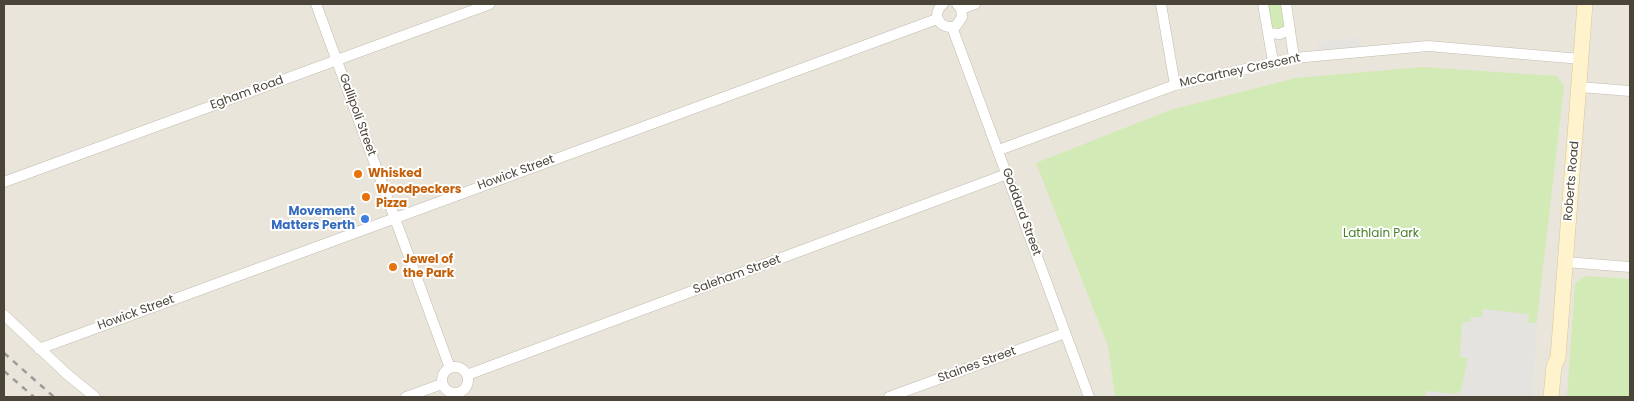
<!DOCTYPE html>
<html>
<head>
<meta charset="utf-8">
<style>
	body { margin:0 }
	#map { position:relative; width:1634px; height:401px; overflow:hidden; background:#f6f3ec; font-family:Poppins,sans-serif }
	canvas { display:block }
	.frame { position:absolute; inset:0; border:5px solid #4b4439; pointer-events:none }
</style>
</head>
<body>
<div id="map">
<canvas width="1634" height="401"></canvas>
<div class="frame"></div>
</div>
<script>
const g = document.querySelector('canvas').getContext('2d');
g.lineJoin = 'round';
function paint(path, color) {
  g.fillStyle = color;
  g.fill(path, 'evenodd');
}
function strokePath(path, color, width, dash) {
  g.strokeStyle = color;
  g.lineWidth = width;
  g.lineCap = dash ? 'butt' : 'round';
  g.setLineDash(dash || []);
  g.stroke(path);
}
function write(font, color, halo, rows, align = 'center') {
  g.font = font + ' Poppins,sans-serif';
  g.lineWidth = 4;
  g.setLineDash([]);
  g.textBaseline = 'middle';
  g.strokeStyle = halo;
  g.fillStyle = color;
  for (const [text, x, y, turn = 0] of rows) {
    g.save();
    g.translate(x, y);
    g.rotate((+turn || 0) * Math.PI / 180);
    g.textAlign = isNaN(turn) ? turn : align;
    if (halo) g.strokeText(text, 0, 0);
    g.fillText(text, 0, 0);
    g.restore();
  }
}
const residential = new Path2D(`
	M 4,4 L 1630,4 L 1630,397 L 4,397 Z`);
const green = new Path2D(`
	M 1264,4 L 1286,4 L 1290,29 L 1269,33 Z
	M 1423,67 L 1557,76 L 1564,86 L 1528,397 L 1115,397 L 1108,346 L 1036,163 L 1170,110 L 1296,78 Z
	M 1585,276 L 1630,279 L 1630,397 L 1567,397 L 1575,283 Z`);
const parking = new Path2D(`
	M 1359,38 L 1360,52 L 1319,56 L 1317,42 Z
	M 1483,309 L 1529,314 L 1528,323 L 1537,323 L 1532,397 L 1425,397 L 1426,391 L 1455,394 L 1460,392 L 1462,386 L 1468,358 L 1460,357 L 1462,322 L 1470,322 L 1471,317 L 1482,317 Z`);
const street = new Path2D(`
	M 316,4 L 450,368
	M 943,4 C 930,15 941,31 956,26 L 962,17 L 961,9 L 957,4
	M 1161,4 L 1175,85
	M 1263,4 L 1273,62
	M 1286,4 L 1294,58
	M 961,9 L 975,4
	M 952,27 L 1089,397
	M 1269,33 L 1280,34 L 1290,29
	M 1579,87 L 1630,91
	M 999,150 L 1175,85 L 1294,58 L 1428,46 L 1581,59
	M 4,182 L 490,4
	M 1565,262 L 1630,267
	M 4,315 L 68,375 L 95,397
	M 39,349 L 937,19
	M442 380a13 13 0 1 1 26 0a13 13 0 1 1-26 0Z
	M 467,375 L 1007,174
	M 406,397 L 442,384
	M 889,397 L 1065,333`);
const secondary = new Path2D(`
	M 1551,397 L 1554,366 L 1558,358 L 1585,4`);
const rail = new Path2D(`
	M 4,353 L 54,397
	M 4,371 L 34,397`);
const markers = [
	[358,174,5,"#e8710a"],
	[366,197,5,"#e8710a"],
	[365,219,5,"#3f7fe0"],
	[393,267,5,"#e8710a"]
];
const streetNames = [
	["McCartney Crescent",1240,71,-12],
	["Egham Road",247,93,-20],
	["Gallipoli Street",357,115,70],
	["Howick Street",516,173,-20],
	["Roberts Road",1572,181,-85],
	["Goddard Street",1021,212,70],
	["Saleham Street",737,275,-20],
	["Howick Street",136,313,-20],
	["Staines Street",977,365,-20]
];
const foodNames = [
	["Whisked",368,174],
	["Woodpeckers",376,190],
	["Pizza",376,204],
	["Jewel of",403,260],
	["the Park",403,274]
];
const shopNames = [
	["Movement",355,212],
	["Matters Perth",355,226]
];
const parkNames = [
	["Lathlain Park",1381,234]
];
paint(residential, '#eae5da');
paint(green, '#d2eab5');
paint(parking, '#e5e3e0');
strokePath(street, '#c2bbae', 11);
strokePath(secondary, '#d6c79b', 16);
strokePath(street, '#fff', 10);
strokePath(secondary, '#fff3cd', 15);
strokePath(rail, '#9a9a9a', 2.5, [6, 6]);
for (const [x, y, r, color] of markers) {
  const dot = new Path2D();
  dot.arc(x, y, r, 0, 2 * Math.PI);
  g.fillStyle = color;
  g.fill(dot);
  strokePath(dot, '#fff', 2);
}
write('12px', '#4b4439', '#fff', streetNames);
write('bold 12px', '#c56008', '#fff', foodNames, 'left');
write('bold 12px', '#366cbe', '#fff', shopNames, 'right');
write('12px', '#4a7f2a', '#fff', parkNames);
</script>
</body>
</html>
